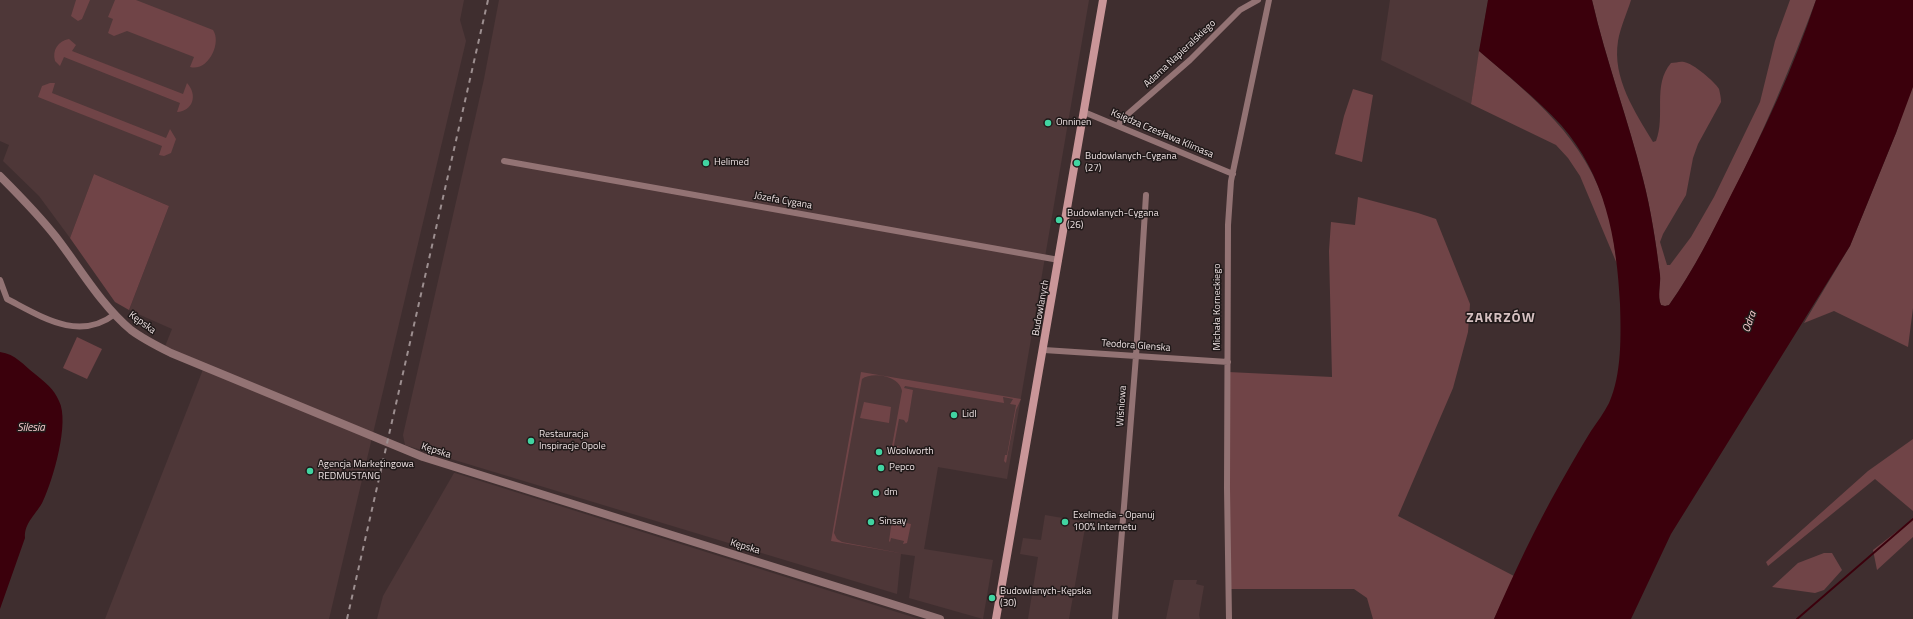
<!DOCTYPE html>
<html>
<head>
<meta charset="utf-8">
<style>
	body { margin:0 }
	canvas { display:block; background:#3f2e2f }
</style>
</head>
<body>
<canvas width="1913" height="619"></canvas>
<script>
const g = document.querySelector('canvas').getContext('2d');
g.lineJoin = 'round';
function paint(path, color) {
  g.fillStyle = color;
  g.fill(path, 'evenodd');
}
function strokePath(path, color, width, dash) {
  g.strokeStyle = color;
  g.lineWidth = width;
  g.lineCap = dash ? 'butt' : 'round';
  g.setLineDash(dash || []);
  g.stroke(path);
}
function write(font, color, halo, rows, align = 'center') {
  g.font = font + ' "Titillium Web",sans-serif';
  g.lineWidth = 3;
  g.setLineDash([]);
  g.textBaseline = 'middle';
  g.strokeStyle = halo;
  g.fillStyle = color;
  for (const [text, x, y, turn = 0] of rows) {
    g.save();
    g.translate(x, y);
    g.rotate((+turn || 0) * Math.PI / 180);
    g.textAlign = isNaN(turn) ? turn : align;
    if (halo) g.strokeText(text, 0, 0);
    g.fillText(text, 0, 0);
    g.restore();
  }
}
const built = new Path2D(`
	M 0,0 L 464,0 L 460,20 L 466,41 L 329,619 L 105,619 L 204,367 L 164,349 L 172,329 L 129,310 L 169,206 L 94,174 L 70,238 L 39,196 L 3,161 L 9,145 L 0,141 Z
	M 499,0 L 1089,0 L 1007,479 L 938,467 L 924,549 L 993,560 L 983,619 L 909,598 L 915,556 L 901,554 L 897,594 L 405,445 L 403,435 L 484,79 Z
	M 1390,0 L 1488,0 L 1471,104 L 1381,60 Z
	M 454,473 L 455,473 L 919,619 L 377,619 L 383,596 Z
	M 1045,515 L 1086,522 L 1069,619 L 1028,619 L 1038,557 L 1020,554 L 1023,538 L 1041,540 Z
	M 1174,580 L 1197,580 L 1196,584 L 1204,586 L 1199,615 L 1200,619 L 1166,619 Z`);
const green = new Path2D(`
	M 76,0 L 90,0 L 82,19 L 78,21 L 71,16 Z
	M 115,0 L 136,0 L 213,30 C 222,43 208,72 190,67 L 194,57 L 127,31 L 114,36 L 108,33 L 113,19 L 108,17 Z
	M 1592,0 L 1631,0 C 1627,13 1620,28 1618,41 C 1612,78 1635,112 1653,142 L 1656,141 C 1666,116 1652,85 1671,63 C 1675,63 1680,61 1684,62 C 1693,63 1715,82 1719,89 C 1720,93 1721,98 1721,102 L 1698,144 L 1693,158 L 1686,195 L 1663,234 L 1660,242 L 1667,265 L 1670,265 L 1691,237 L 1714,197 L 1760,102 L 1775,41 L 1790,0 L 1816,0 C 1790,69 1762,136 1728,202 C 1710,237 1692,273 1669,305 L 1665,306 L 1661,305 C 1657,296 1661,285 1660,275 C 1656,243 1651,210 1643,179 C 1628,119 1606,61 1592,0 Z
	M 69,39 L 76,45 L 72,51 L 183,94 L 187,83 C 198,95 193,111 177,112 L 180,103 L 64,57 L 60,66 L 55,61 C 52,50 58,41 69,39 Z
	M 1479,51 C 1534,98 1585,138 1607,210 C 1613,227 1614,246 1617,264 L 1580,176 L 1568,158 L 1556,145 L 1471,104 Z
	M 1913,80 L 1913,308 L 1908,347 L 1834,311 L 1804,323 L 1850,246 L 1896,133 Z
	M 50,83 L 55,83 L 52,93 L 166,138 L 170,129 L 176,139 L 171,153 L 164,156 L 159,155 L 162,146 L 38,97 L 42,86 Z
	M 1353,89 L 1373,95 L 1362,162 L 1335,154 L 1344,116 Z
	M 94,174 L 169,206 L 129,310 L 115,302 L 70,238 Z
	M 1358,197 L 1418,213 L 1436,219 L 1470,304 L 1468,332 L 1453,388 L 1398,516 L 1514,576 L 1494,619 L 1373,619 L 1367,598 L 1354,589 L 1229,589 L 1228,372 L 1332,377 L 1329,251 L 1331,222 L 1355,225 Z
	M 77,337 L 102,349 L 87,379 L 63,368 Z
	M 861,372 L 1021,399 L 1016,410 L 1006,463 L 1004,461 L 1005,455 L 1007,455 L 1016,405 L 1010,404 L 1013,399 L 1003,397 L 1004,403 L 998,402 L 905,386 L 904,388 L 913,390 L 908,421 L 906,423 L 904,420 L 899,419 L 894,445 L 900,447 L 899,451 L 897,452 L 893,450 L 892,446 L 902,391 C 900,376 872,371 862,379 L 834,533 L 837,539 L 842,542 L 905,554 L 831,541 Z
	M 864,402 L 891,407 L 889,423 L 860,418 Z
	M 1913,439 L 1913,511 L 1875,479 L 1768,566 L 1766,562 L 1868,471 Z
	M 1913,519 L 1913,537 L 1877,570 L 1873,550 Z
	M 892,520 L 911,524 L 907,543 L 903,544 L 904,541 L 891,538 L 890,542 L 889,541 Z
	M 1824,553 L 1832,553 L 1842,570 L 1824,590 L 1815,593 L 1772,587 L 1798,563 Z`);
const water = new Path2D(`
	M 1488,0 L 1592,0 C 1606,61 1628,119 1643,179 C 1651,210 1656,243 1660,275 C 1661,284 1657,296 1661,305 L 1665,306 L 1669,305 C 1694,270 1713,231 1732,193 C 1764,131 1794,67 1816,0 L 1913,0 L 1913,87 L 1896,133 L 1850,246 L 1671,534 L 1631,619 L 1494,619 C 1514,573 1535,528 1560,484 C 1570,466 1580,449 1591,431 C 1597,422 1604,413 1609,403 C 1622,374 1621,335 1620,304 C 1617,239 1605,175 1561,125 C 1536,98 1507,75 1479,51 Z
	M 0,352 C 16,354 23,365 35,374 C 45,382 54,389 59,401 C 70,422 53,480 43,501 C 37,514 24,522 25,538 L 0,609 Z`);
const stream = new Path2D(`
	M 1797,619 L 1913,519`);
const minor = new Path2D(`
	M 1084,112 L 1233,174
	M 1118,126 L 1121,120 L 1190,60 L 1240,10 L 1258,0
	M 504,161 L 1059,260
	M 0,280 L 7,299 C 42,317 79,342 115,314
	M 1044,350 L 1228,362
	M 1115,619 L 1136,356 L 1146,195
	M 1229,619 L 1227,488 L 1228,225 L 1231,181 L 1269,0`);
const tertiary = new Path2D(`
	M 0,176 C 20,196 39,215 56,237 C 80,268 101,305 131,330 C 143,339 157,346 171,353 L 423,457 L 940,619`);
const secondary = new Path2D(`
	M 996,619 L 1103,0`);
const rail = new Path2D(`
	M 347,619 L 488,0`);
const markers = [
	[1048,123,4,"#41d4a1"],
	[706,163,4,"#41d4a1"],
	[1077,163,4,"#41d4a1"],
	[1059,220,4,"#41d4a1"],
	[954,415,4,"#41d4a1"],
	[531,441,4,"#41d4a1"],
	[879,452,4,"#41d4a1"],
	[881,468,4,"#41d4a1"],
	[310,471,4,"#41d4a1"],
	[876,493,4,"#41d4a1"],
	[871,522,4,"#41d4a1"],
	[1065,522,4,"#41d4a1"],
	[992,598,4,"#41d4a1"]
];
const streetNames = [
	["Adama Napieralskiego",1180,54,-43],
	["Księdza Czesława Klimasa",1162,134,23],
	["Józefa Cygana",783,201,10],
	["Michała Korneckiego",1218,307,-90],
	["Budowlanych",1041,308,-80],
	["Kępska",142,323,36],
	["Teodora Glenska",1136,346,4],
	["Wiśniowa",1122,406,-86],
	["Kępska",436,451,18],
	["Kępska",745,547,17]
];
const poiNames = [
	["Onninen",1056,123],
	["Budowlanych-Cygana",1085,157],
	["(27)",1085,169],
	["Helimed",714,163],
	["Budowlanych-Cygana",1067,214],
	["(26)",1067,226],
	["Lidl",962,415],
	["Restauracja",539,435],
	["Inspiracje Opole",539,447],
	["Woolworth",887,452],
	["Agencja Marketingowa",318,465],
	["REDMUSTANG",318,477],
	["Pepco",889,468],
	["dm",884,493],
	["Exelmedia - Opanuj",1073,516],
	["100% Internetu",1073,528],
	["Sinsay",879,522],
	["Budowlanych-Kępska",1000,592],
	["(30)",1000,604]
];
const waterNames = [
	["Odra",1750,322,-71],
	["Silesia",31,428]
];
const districtNames = [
	["ZAKRZÓW",1501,319]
];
paint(built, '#4e3738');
paint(green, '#704447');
paint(water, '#3b000c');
strokePath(stream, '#3b000c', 2);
strokePath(minor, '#937374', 6);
strokePath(tertiary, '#937374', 8);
strokePath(secondary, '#ca9699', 8);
strokePath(rail, '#9d8f90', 2, [5, 5]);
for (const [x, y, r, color] of markers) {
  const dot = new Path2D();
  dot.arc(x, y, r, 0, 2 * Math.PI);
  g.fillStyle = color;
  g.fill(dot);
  strokePath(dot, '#201919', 1.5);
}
write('10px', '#ede1e2', '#201919', streetNames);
write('10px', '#ede1e2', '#201919', poiNames, 'left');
write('italic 11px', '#f9ced0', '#201919', waterNames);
g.letterSpacing = '1px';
write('bold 14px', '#d5c0c0', '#201919', districtNames);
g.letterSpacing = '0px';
</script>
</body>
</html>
